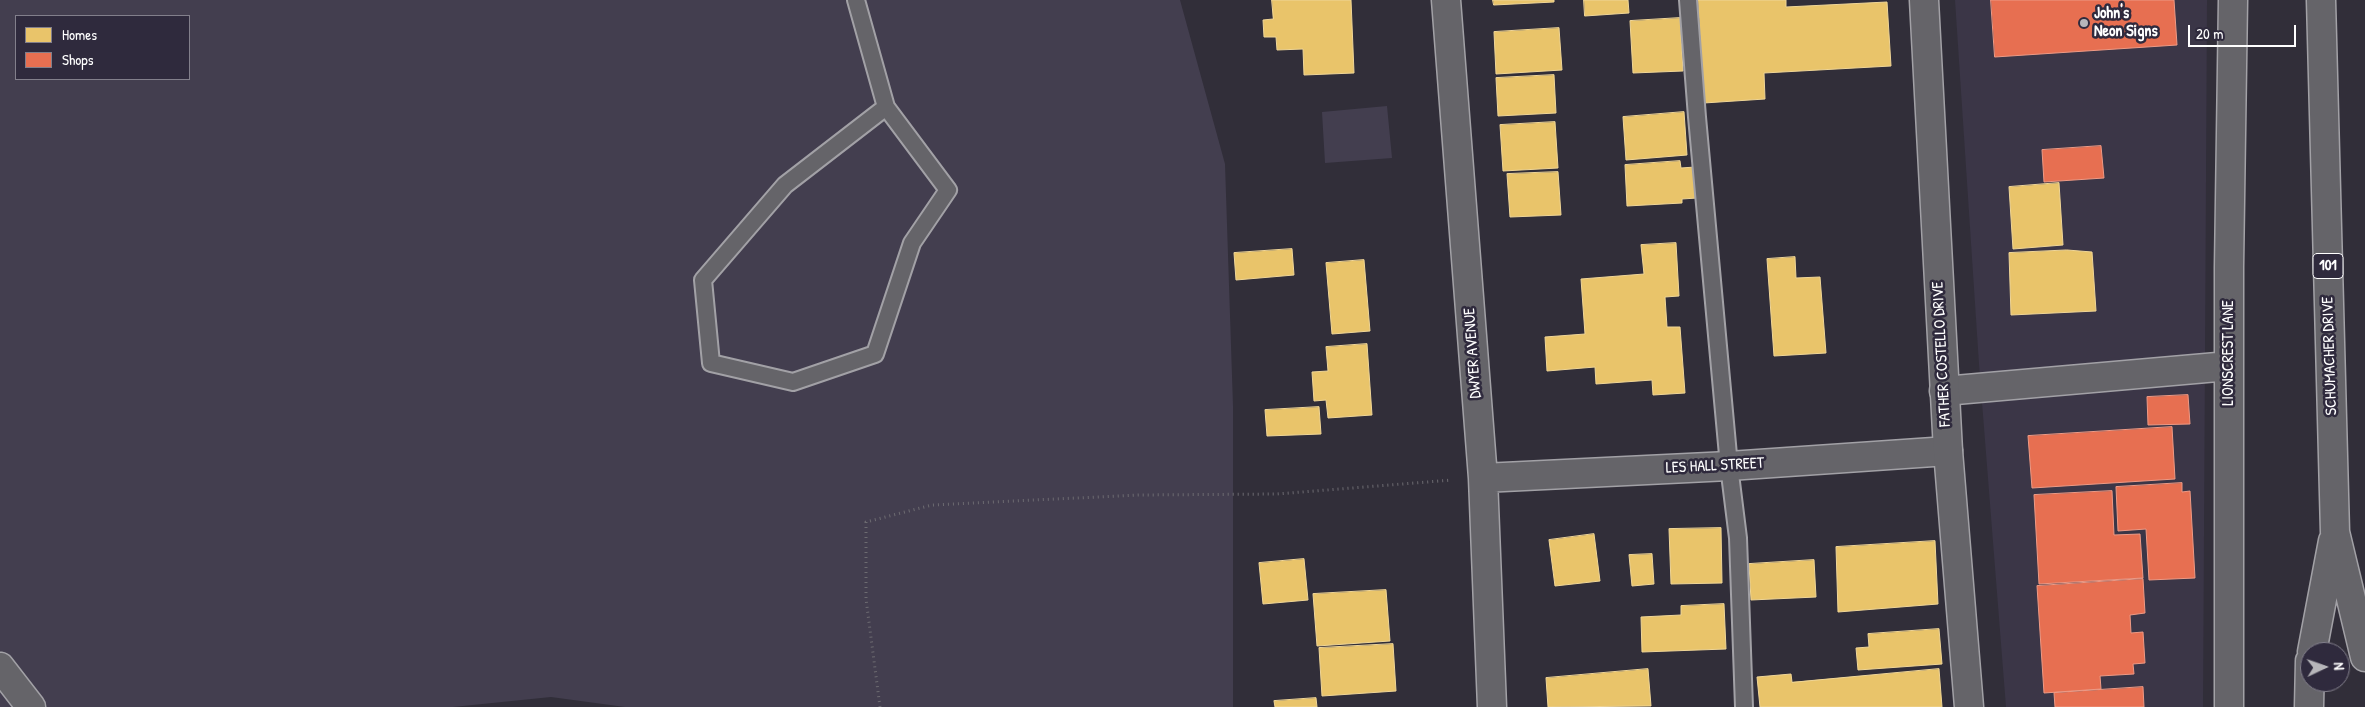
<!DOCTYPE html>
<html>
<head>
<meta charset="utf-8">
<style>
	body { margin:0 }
	#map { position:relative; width:2365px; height:707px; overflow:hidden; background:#312e39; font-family:"Patrick Hand",sans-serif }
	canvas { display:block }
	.legend { position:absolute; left:15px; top:15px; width:175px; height:65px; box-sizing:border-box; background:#2f2a3d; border:1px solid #827f8b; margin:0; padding:6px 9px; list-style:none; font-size:15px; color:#fff }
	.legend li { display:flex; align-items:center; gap:10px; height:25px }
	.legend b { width:25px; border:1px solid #827f8b }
	.north { position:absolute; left:2300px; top:642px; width:50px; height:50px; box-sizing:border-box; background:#2f2a3d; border:1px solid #827f8b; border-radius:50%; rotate:87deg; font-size:14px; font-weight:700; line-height:20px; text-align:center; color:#fff }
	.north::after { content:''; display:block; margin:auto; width:18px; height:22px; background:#b7b6ba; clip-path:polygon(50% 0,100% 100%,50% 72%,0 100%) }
	.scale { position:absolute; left:2188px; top:25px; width:108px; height:22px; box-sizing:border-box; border:2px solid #fff; border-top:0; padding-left:6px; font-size:15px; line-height:18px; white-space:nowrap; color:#fff; -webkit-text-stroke:4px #2f2a3d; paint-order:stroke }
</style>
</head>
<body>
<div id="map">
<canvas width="2365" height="707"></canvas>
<ul class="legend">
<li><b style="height:14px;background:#e9c46a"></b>Homes</li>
<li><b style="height:14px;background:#e76f51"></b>Shops</li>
</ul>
<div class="north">N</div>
<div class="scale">20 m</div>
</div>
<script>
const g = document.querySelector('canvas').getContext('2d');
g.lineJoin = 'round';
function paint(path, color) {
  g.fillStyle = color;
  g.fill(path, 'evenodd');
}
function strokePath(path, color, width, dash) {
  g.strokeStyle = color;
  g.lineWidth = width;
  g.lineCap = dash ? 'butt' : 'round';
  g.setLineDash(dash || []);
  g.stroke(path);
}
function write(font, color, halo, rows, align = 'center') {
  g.font = font + ' "Patrick Hand",sans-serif';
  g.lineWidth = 5;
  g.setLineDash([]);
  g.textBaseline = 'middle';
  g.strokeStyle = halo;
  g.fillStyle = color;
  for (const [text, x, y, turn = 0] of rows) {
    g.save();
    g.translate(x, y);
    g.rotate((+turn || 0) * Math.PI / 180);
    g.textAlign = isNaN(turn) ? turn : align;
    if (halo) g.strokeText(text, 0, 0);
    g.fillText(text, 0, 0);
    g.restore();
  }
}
const built = new Path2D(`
	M 1955,0 L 2207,0 L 2203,707 L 2006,707 L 1979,364 Z`);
const green = new Path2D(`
	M 0,0 L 1180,0 L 1225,164 L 1233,406 L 1233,707 L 625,707 L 551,697 L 453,707 L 0,707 ZM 16,16 L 189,16 L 189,79 L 16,79 Z
	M 1387,106 L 1392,158 L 1325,163 L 1322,112 Z`);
const homes = new Path2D(`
	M 1272,0 L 1351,0 L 1354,73 L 1304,75 L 1303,49 L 1277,50 L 1276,37 L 1264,37 L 1263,20 L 1273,19 Z
	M 1493,0 L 1554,0 L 1554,2 L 1494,5 Z
	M 1584,0 L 1628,0 L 1629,13 L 1585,16 Z
	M 1698,0 L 1786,0 L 1786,7 L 1887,2 L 1891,66 L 1764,73 L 1765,99 L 1704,103 Z
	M 1680,18 L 1683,71 L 1633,73 L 1630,21 Z
	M 1559,28 L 1562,70 L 1496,74 L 1494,32 Z
	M 1554,75 L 1556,113 L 1498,116 L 1496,78 Z
	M 1684,112 L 1687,155 L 1626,160 L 1623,117 Z
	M 1555,122 L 1558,168 L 1503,171 L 1500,125 Z
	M 1680,161 L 1681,168 L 1695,167 L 1697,198 L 1682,199 L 1682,203 L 1627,206 L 1625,165 Z
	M 1558,172 L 1561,215 L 1510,217 L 1507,174 Z
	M 2059,183 L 2063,245 L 2013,249 L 2009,187 Z
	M 1676,243 L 1679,296 L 1665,297 L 1667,327 L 1680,327 L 1685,393 L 1653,395 L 1652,380 L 1596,384 L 1595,367 L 1547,371 L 1545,337 L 1585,334 L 1581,279 L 1644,274 L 1641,245 Z
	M 1292,249 L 1294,275 L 1236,280 L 1234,253 Z
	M 2067,250 L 2092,252 L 2096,311 L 2011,315 L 2009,253 Z
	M 1795,257 L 1796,278 L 1820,277 L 1826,353 L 1774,356 L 1767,259 Z
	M 1364,260 L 1370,331 L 1332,334 L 1326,263 Z
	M 1367,344 L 1372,415 L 1328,418 L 1326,400 L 1314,401 L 1312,372 L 1328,371 L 1326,347 Z
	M 1319,407 L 1321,434 L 1267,436 L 1265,410 Z
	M 1721,528 L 1722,583 L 1671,584 L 1669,529 Z
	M 1594,534 L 1600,581 L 1555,586 L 1549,540 Z
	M 1935,541 L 1938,604 L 1838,612 L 1836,547 Z
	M 1652,554 L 1654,584 L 1632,586 L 1629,555 Z
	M 1304,559 L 1308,600 L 1263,604 L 1259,563 Z
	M 1814,560 L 1816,597 L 1751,600 L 1749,564 Z
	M 1386,590 L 1390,641 L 1317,646 L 1313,594 Z
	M 1724,604 L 1726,649 L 1642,652 L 1641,617 L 1681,615 L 1681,606 Z
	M 1939,629 L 1942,664 L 1858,670 L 1856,648 L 1869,647 L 1868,634 Z
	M 1393,644 L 1396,691 L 1322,696 L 1319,648 Z
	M 1648,669 L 1651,706 L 1548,707 L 1546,678 Z
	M 1939,669 L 1942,707 L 1760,707 L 1757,677 L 1791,674 L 1792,682 Z
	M 1316,698 L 1317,707 L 1275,707 L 1274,701 Z`);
const shops = new Path2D(`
	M 1991,0 L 2174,0 L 2177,45 L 1995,57 Z
	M 2101,146 L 2104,178 L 2044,182 L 2042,150 Z
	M 2188,395 L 2190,424 L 2148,425 L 2147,397 Z
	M 2172,427 L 2175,479 L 2032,488 L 2028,436 Z
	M 2182,483 L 2182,492 L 2190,491 L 2195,578 L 2149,580 L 2146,529 L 2118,531 L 2116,487 Z
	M 2112,491 L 2114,535 L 2140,534 L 2143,578 L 2039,584 L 2034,495 Z
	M 2143,579 L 2145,613 L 2130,615 L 2131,633 L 2143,632 L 2145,663 L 2133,664 L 2134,674 L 2100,676 L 2101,689 L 2044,693 L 2037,586 Z
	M 2143,687 L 2144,707 L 2055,707 L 2054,693 Z`);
const path = new Path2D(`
	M 880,707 L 866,599 L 866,522 L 932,505 L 1138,495 L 1277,494 L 1452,480`);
const service = new Path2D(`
	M 856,0 L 886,107 L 948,190 L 912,243 L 875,354 L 793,382 L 711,363 L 703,280 L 785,185 L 886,107
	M 1688,0 L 1697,117 L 1729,466 L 1738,538 L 1744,707`);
const minor = new Path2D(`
	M 1446,0 L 1483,478 L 1492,707
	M 1944,391 L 2229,366
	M 1483,478 L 1729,466 L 1948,451
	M 2229,707 L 2229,267 L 2233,0`);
const tertiary = new Path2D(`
	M 1924,0 L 1948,451 L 1969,707
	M 0,667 L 31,707`);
const primary = new Path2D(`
	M 2321,0 L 2335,532 L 2365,657
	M 2312,652 L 2333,541
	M 2309,707 L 2310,661`);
const markers = [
	[2084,23,5,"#b7b6ba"]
];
const shields = [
	[2328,266,30]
];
const shieldNames = [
	["101",2328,266]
];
const poiNames = [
	["John's",2094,14],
	["Neon Signs",2094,32]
];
const streetNames = [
	["DWYER AVENUE",1473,353,-94],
	["LIONSCREST LANE",2229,353,-90],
	["FATHER COSTELLO DRIVE",1942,354,-93],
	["SCHUMACHER DRIVE",2330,356,-92],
	["LES HALL STREET",1715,466,-3]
];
paint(built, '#3b3647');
paint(green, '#433e4f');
paint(homes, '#e9c46a');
strokePath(homes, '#f0d697', 1);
paint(shops, '#e76f51');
strokePath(shops, '#ee9a85', 1);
strokePath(service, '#a2a1a6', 20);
strokePath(minor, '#a2a1a6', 31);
strokePath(tertiary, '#a2a1a6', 31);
strokePath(primary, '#a2a1a6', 31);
strokePath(path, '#6d6b71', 3, [1, 4]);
strokePath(service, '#656469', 16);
strokePath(minor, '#656469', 28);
strokePath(tertiary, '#656469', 28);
strokePath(primary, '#656469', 28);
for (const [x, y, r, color] of markers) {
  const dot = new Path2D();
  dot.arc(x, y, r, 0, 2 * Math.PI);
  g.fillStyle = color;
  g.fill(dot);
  strokePath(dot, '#2f2a3d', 2);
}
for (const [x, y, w] of shields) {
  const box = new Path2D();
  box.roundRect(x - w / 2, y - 12.5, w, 25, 4);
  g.fillStyle = '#2f2a3d';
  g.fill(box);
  strokePath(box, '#fff', 1);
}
write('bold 15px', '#fff', null, shieldNames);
write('bold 16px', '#fff', '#2f2a3d', poiNames, 'left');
write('16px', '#fff', '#2f2a3d', streetNames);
</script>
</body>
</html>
